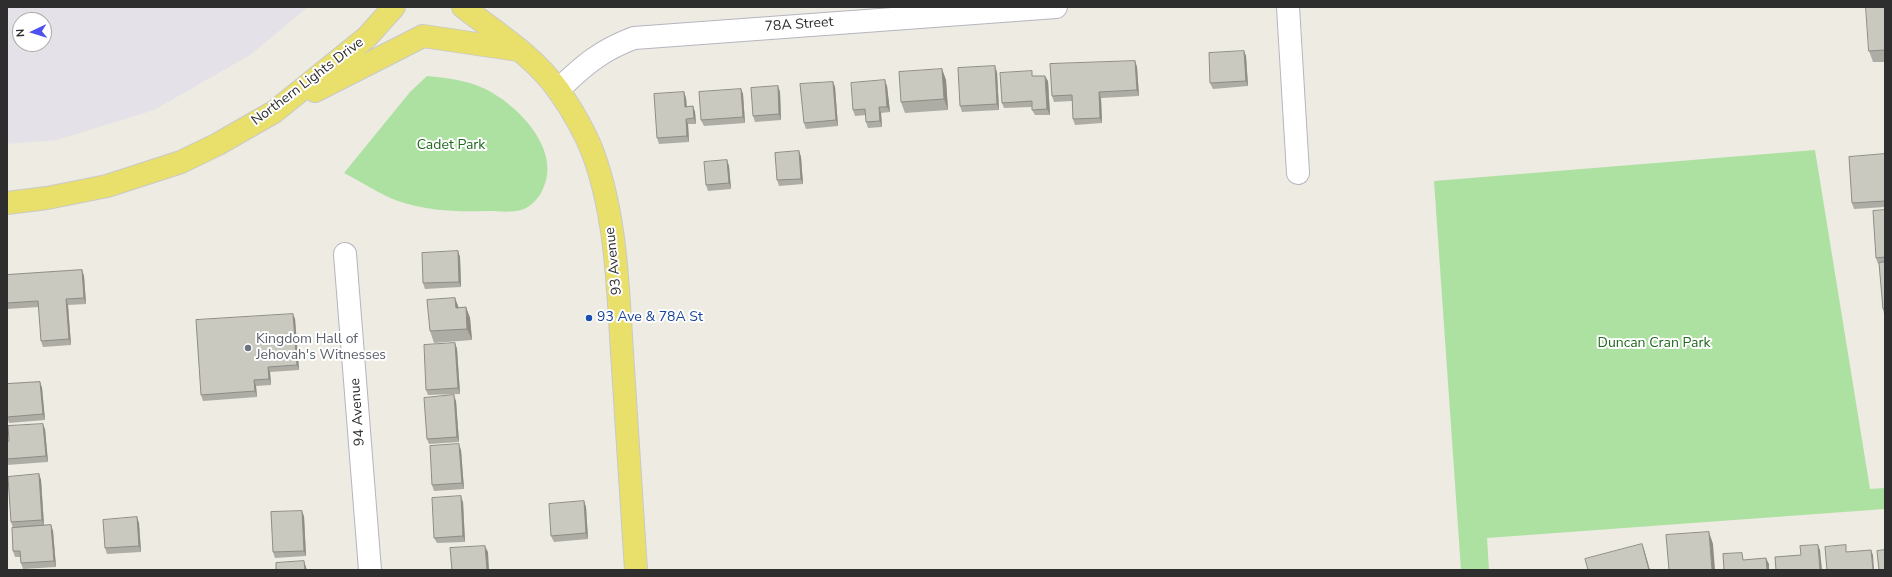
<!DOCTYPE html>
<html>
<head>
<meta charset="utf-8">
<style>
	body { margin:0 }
	#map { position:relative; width:1892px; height:577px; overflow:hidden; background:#eeebe2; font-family:"Nunito Sans",sans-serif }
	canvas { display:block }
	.frame { position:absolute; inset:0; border:8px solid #2e2e2e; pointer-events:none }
	.north { position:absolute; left:12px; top:12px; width:40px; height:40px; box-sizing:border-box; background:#fff; border:1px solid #ababab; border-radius:50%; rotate:266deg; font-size:11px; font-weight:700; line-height:16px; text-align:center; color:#2e2e2e }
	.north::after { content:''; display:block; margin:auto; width:14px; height:18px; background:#4d51f0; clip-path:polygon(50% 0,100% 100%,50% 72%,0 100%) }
</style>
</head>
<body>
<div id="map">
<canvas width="1892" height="577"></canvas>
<div class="frame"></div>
<div class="north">N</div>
</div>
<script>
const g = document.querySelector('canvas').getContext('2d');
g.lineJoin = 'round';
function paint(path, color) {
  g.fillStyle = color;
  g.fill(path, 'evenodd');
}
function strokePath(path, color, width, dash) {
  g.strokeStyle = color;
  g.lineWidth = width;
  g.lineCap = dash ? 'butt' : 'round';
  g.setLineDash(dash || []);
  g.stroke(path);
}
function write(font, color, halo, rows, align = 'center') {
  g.font = font + ' "Nunito Sans",sans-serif';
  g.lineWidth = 4;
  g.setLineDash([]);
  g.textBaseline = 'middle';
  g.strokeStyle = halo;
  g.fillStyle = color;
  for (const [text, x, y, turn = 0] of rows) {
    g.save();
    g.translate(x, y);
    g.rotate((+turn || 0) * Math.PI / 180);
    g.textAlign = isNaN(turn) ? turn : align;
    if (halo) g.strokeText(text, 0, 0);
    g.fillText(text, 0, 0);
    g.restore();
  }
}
const industrial = new Path2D(`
	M 7,7 L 308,7 L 250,55 L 154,110 L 57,140 L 7,144 ZM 20,20 L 44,20 L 44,44 L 20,44 Z`);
const green = new Path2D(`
	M 427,76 C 446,78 466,80 483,88 C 518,104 565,152 541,193 C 537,200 529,208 521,210 C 511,213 498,211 488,211 C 457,212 427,211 398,201 C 379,194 362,182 344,173 L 410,92 Z
	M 1815,150 L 1870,489 L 1885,488 L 1885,509 L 1487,538 L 1489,570 L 1461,570 L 1434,181 Z`);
const minor = new Path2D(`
	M 1288,7 L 1298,173
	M 558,90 C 583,66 601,50 634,38 L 1056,7
	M 345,254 L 370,570`);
const major = new Path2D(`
	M 463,7 C 497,33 534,56 559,91 C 572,110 585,132 593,153 C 618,221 618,297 623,368 C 627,436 632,503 636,570
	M 315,91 L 423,36 L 518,50
	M 7,203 L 47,198 L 107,186 L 181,162 L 218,144 L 274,112 L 367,37 L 394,7`);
const wall = new Path2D(`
	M 1885,7 L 1885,62 L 1873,62 L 1869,51 Z
	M 1244,51 L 1246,56 L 1248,86 L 1213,89 L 1210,83 Z
	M 1135,61 L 1137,67 L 1139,96 L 1101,98 L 1102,123 L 1075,125 L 1073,119 L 1072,101 L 1054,102 L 1052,96 Z
	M 942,69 L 946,80 L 948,110 L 905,113 L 901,102 Z
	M 997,72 L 999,110 L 962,112 L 960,106 Z
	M 1034,76 L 1048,81 L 1050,115 L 1035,115 L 1032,110 L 1032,107 L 1004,108 L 1002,103 Z
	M 833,82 L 835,87 L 838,126 L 806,129 L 804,123 Z
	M 778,86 L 780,92 L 781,120 L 755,122 L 753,116 Z
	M 887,86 L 890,112 L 881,113 L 882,127 L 868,128 L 866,122 L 866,115 L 855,116 L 853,110 Z
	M 741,89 L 743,94 L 745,123 L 704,126 L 701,120 Z
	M 684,92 L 686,98 L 687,107 L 693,106 L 695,112 L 696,124 L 688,124 L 689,142 L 659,144 L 657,138 Z
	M 799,151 L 801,157 L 803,184 L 779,186 L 777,180 Z
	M 1885,154 L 1885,207 L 1854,209 L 1852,203 Z
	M 727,160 L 729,166 L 731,189 L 708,191 L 706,185 Z
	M 1885,210 L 1885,319 L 1883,309 L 1879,263 L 1878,264 L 1876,258 Z
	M 458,251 L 460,257 L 461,287 L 425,289 L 423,283 Z
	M 82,270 L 84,276 L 86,304 L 68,305 L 71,345 L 43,347 L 41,341 L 39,307 L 7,309 L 7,275 Z
	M 455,298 L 459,308 L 466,307 L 470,318 L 472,340 L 434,343 L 430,331 Z
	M 293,314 L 295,319 L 299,370 L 270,372 L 271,385 L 256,386 L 257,397 L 203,401 L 201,395 Z
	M 455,343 L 457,349 L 460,394 L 428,395 L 426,390 Z
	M 40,382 L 42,388 L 45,420 L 9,423 L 7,417 L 7,384 Z
	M 456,401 L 459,442 L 429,444 L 427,439 Z
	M 45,429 L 48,462 L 7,465 L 7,442 L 9,441 Z
	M 461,450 L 464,489 L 434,491 L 432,485 Z
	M 39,474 L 41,480 L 44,525 L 51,525 L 53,531 L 56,567 L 23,569 L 21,563 L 20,557 L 15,557 L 13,551 L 13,528 L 11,522 Z
	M 584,501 L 586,507 L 588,539 L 554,542 L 551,536 Z
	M 463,502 L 465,542 L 437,543 L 434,538 Z
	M 304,516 L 306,556 L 275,558 L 273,552 Z
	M 137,517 L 139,523 L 141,552 L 107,554 L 105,548 Z`);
const shadedWall = new Path2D(`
	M 1244,51 L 1246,56 L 1248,86 L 1246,81 Z
	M 1135,61 L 1137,67 L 1139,96 L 1137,90 Z
	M 995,66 L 997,72 L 999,110 L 997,104 Z
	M 942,69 L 946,80 L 948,110 L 944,99 Z
	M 1045,76 L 1048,81 L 1050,115 L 1047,109 Z
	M 885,80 L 887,86 L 890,112 L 887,107 Z
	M 833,82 L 835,87 L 838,126 L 836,120 Z
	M 778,86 L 780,92 L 781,120 L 779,114 Z
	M 741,89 L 743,94 L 745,123 L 743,117 Z
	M 684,92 L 686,98 L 687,113 L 685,107 Z
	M 1099,92 L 1101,98 L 1102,123 L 1100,118 Z
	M 693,106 L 695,112 L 696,124 L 694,118 Z
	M 879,107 L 881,113 L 882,127 L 880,121 Z
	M 686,119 L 688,124 L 689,142 L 687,136 Z
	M 799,151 L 801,157 L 803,184 L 801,179 Z
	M 727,160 L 729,166 L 731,189 L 729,183 Z
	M 458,251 L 460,257 L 461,287 L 459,282 Z
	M 82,270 L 84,276 L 86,304 L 84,298 Z
	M 455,298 L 459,309 L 456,308 Z
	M 66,299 L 68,305 L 71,345 L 69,339 Z
	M 466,307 L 470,318 L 472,340 L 467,329 Z
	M 293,314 L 295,319 L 299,370 L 297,365 Z
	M 455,343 L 457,349 L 460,394 L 458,388 Z
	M 268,367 L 270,372 L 271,385 L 269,379 Z
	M 254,380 L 256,386 L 257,397 L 255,391 Z
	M 40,382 L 42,388 L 45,420 L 43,414 Z
	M 454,395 L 456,401 L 459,442 L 457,437 Z
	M 43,424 L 45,429 L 48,462 L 46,456 Z
	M 459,444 L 461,450 L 464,489 L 462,483 Z
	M 39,474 L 41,480 L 44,526 L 42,520 Z
	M 461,496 L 463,502 L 465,542 L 463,536 Z
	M 584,501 L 586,507 L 588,539 L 586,533 Z
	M 302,511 L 304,516 L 306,556 L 304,551 Z
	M 137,517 L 139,523 L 141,552 L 139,546 Z
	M 51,525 L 53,531 L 56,567 L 54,561 Z
	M 1709,532 L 1713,544 L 1715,570 L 1712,570 Z
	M 1642,544 L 1644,549 L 1650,570 L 1649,570 Z
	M 1818,545 L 1820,550 L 1822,570 L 1820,570 Z
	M 485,546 L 488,552 L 489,570 L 487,570 Z
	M 1871,550 L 1873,555 L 1874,570 L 1873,570 Z
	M 1766,558 L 1769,564 L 1769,570 L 1767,570 Z
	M 304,561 L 307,570 L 305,570 Z`);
const building = new Path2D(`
	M 1866,7 L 1885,7 L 1885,50 L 1869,51 Z
	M 1244,51 L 1246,81 L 1210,83 L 1209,53 Z
	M 1135,61 L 1137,90 L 1099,92 L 1100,118 L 1073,119 L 1072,95 L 1052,96 L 1050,64 Z
	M 995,66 L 997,104 L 960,106 L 958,68 Z
	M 942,69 L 944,99 L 901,102 L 899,72 Z
	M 1032,71 L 1032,76 L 1045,76 L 1047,109 L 1032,110 L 1032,101 L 1002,103 L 1000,73 Z
	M 885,80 L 887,107 L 879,107 L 880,121 L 866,122 L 865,109 L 853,110 L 851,83 Z
	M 833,82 L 836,120 L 804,123 L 800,84 Z
	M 778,86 L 779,114 L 753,116 L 751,88 Z
	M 741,89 L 743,117 L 701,120 L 699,92 Z
	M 684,92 L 685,107 L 693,106 L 694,118 L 686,119 L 687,136 L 657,138 L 654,94 Z
	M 799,151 L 801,179 L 777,180 L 775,153 Z
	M 1885,154 L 1885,201 L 1852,203 L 1849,157 Z
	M 727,160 L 729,183 L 706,185 L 704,162 Z
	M 1885,210 L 1885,257 L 1876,258 L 1873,211 Z
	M 458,251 L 459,282 L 423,283 L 422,253 Z
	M 1885,262 L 1885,309 L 1883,309 L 1879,263 Z
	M 82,270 L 84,298 L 66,299 L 69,339 L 41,341 L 38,301 L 7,303 L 7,275 Z
	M 455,298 L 456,308 L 466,307 L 467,329 L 430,331 L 427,300 Z
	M 293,314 L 297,365 L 268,367 L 269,379 L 254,380 L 255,391 L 201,395 L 196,320 Z
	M 455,343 L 458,388 L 426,390 L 424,345 Z
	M 40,382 L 43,414 L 7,417 L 7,384 Z
	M 454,395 L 457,437 L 427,439 L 424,398 Z
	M 43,424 L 46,456 L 7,459 L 7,442 L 9,441 L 8,426 Z
	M 459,444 L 462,483 L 432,485 L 430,446 Z
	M 39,474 L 42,520 L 11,522 L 8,477 Z
	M 461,496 L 463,536 L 434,538 L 432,498 Z
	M 584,501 L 586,533 L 551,536 L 549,504 Z
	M 302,511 L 304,551 L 273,552 L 271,512 Z
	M 137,517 L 139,546 L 105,548 L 103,520 Z
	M 51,525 L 54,561 L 21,563 L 20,551 L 13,551 L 12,528 Z
	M 1709,532 L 1712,570 L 1669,570 L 1666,535 Z
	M 1642,544 L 1649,570 L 1588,570 L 1585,559 Z
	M 1818,545 L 1820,570 L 1776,570 L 1775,557 L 1801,555 L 1800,546 Z
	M 1846,545 L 1846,552 L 1871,550 L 1873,570 L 1827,570 L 1825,547 Z
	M 485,546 L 487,570 L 452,570 L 450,548 Z
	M 1885,550 L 1885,570 L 1879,570 L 1877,551 Z
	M 1742,553 L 1743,560 L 1766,558 L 1767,570 L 1724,570 L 1723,554 Z
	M 304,561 L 305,570 L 276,570 L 276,563 Z`);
const markers = [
	[589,318,4,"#1a4fb4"],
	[248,348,4,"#6b7280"]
];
const streetNames = [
	["78A Street",799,25,-4],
	["Northern Lights Drive",308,82,-37],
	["93 Avenue",614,261,-96],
	["94 Avenue",358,412,-94]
];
const parkNames = [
	["Cadet Park",451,146],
	["Duncan Cran Park",1654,344]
];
const transitNames = [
	["93 Ave & 78A St",597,318]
];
const worshipNames = [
	["Kingdom Hall of",256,340],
	["Jehovah's Witnesses",256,356]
];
paint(industrial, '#e4e1e8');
paint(green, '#ade1a2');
strokePath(minor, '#b5b5c0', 24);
strokePath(major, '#c9c9c9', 24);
strokePath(minor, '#fff', 22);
strokePath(major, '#e9e06c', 22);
paint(wall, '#aeada5');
paint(shadedWall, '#8d8d86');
paint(building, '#cac9c0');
strokePath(building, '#8d8d86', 1);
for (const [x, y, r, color] of markers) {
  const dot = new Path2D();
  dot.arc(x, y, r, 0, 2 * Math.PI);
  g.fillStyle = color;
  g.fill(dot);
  strokePath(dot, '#fff', 1.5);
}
write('14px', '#2e2e2e', '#fff', streetNames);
write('14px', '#236920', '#fff', parkNames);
write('14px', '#164399', '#fff', transitNames, 'left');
write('14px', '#5b616d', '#fff', worshipNames, 'left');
</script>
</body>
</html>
